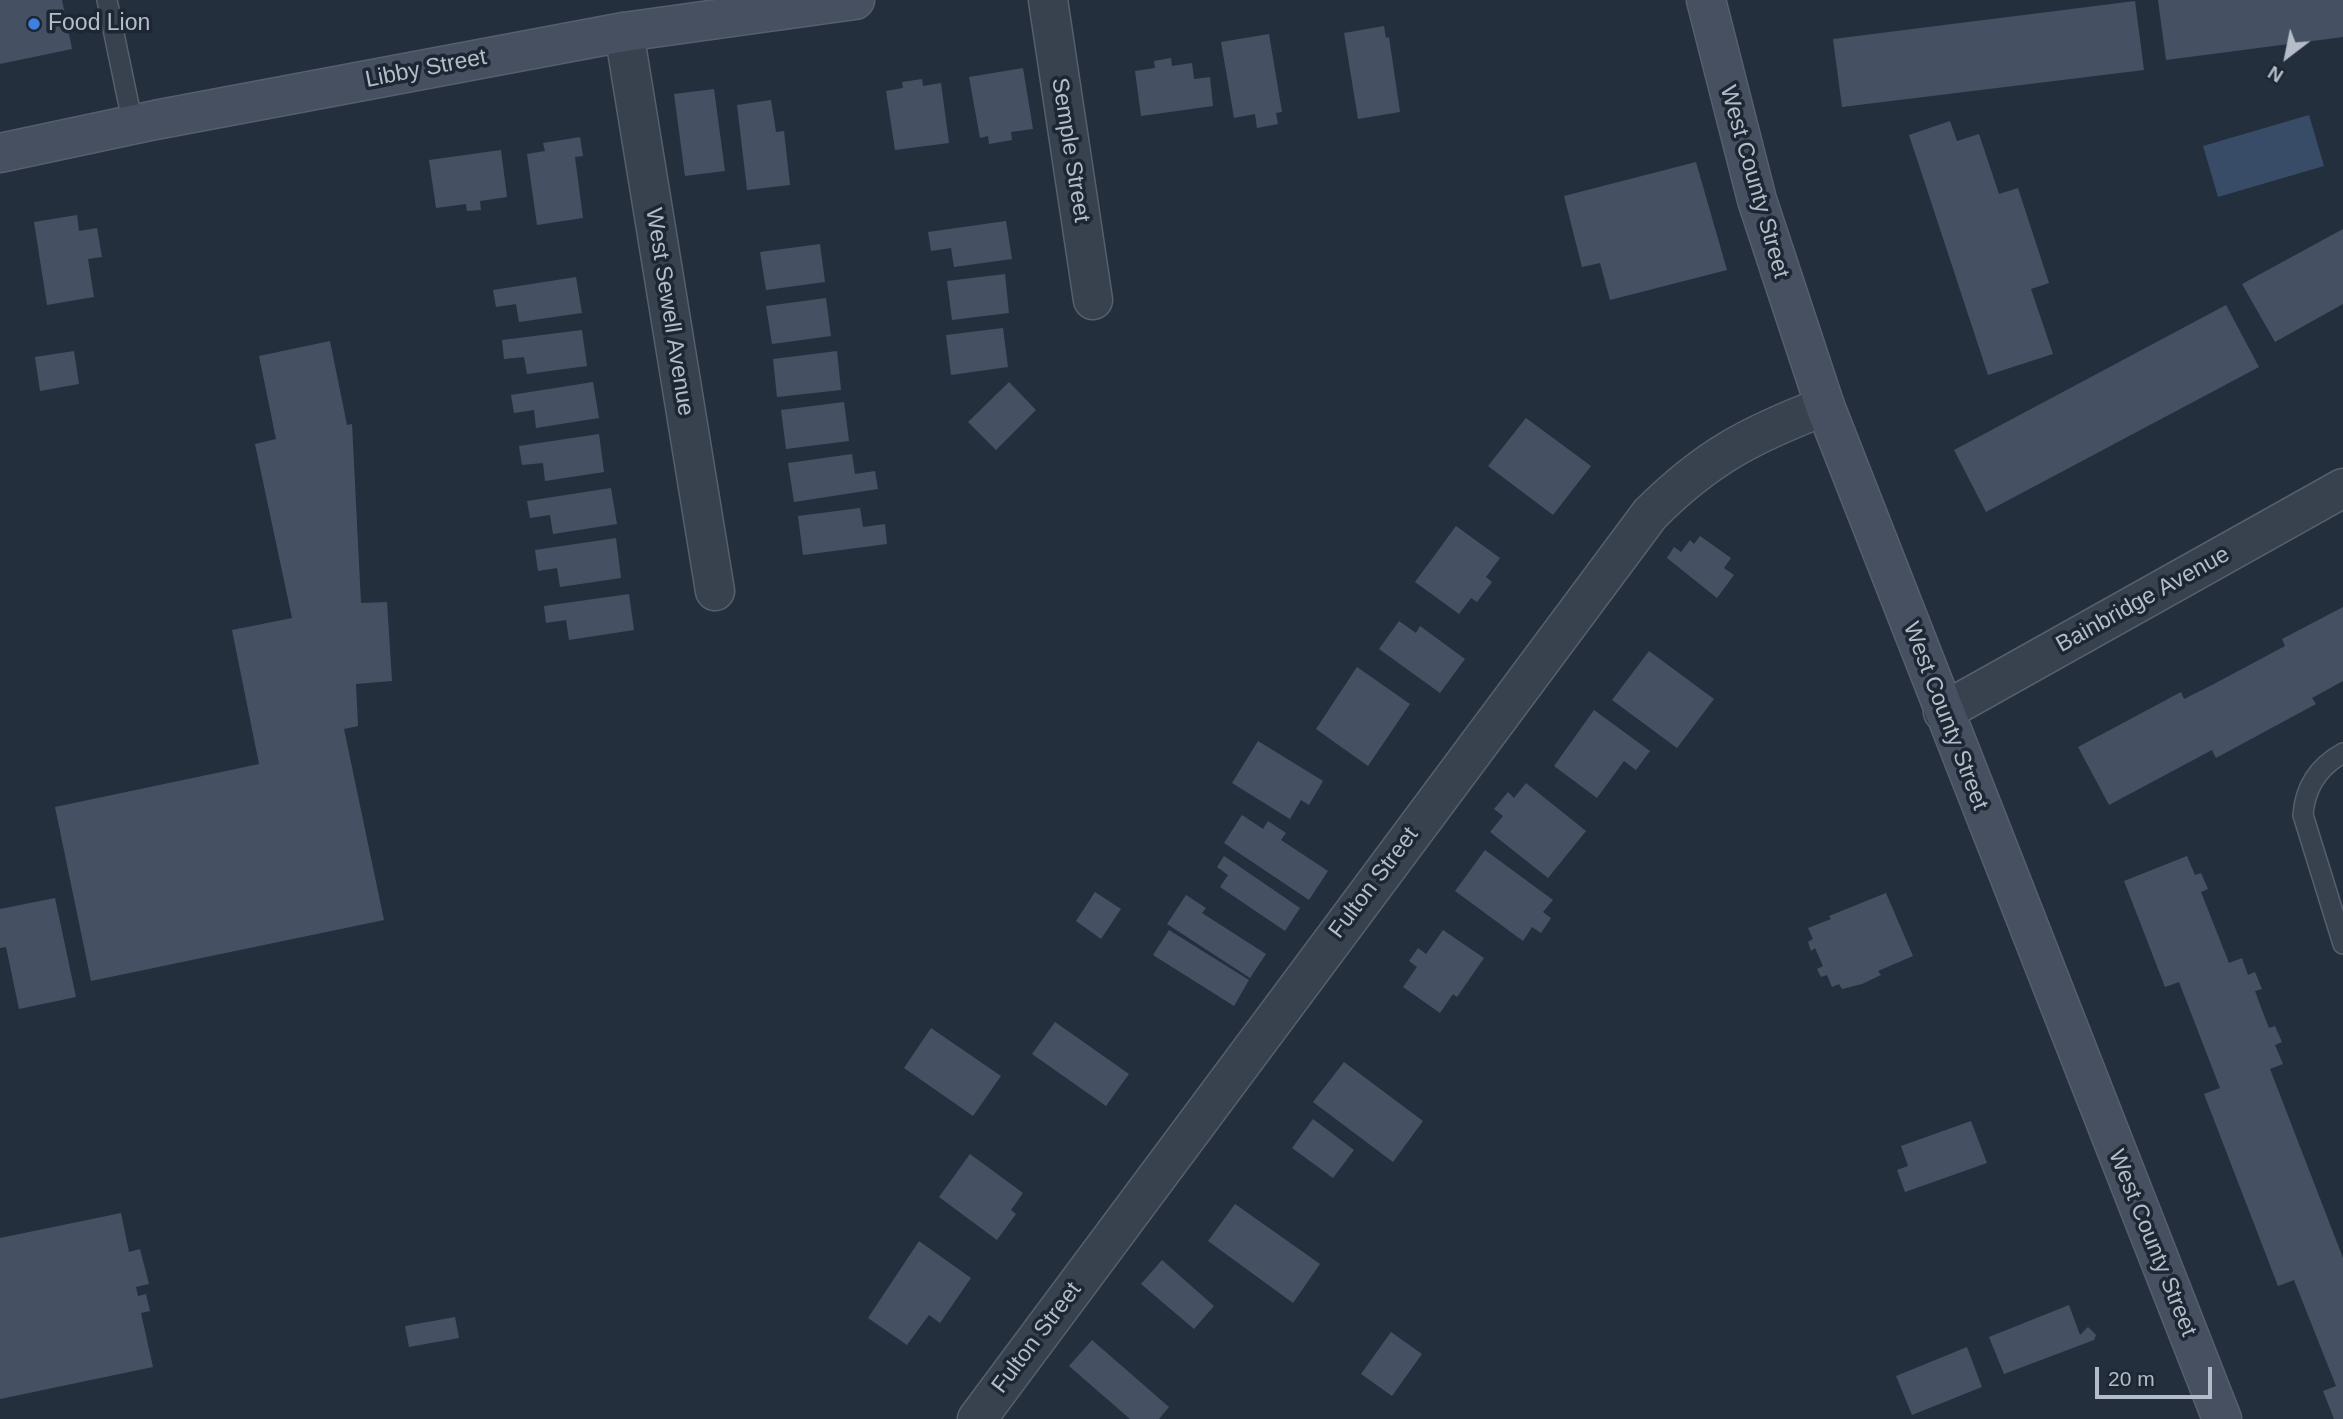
<!DOCTYPE html>
<html>
<head>
<meta charset="utf-8">
<style>
	body { margin:0 }
	#map { position:relative; width:2343px; height:1419px; overflow:hidden; background:#242f3e; font-family:Helvetica,sans-serif }
	canvas { display:block }
	.north { position:absolute; left:2252px; top:21px; width:70px; height:70px; -webkit-text-stroke:5px #1d2633; paint-order:stroke; rotate:212deg; font-size:19px; font-weight:700; line-height:28px; text-align:center; color:#b4bcc9 }
	.north::after { content:''; display:block; margin:auto; width:24px; height:32px; background:#b4bcc9; clip-path:polygon(50% 0,100% 100%,50% 72%,0 100%) }
	.scale { position:absolute; left:2095px; top:1367px; width:117px; height:32px; box-sizing:border-box; border:4px solid #b4bcc9; border-top:0; padding-left:9px; font-size:21px; line-height:24px; white-space:nowrap; color:#b4bcc9; -webkit-text-stroke:5px #1d2633; paint-order:stroke }
</style>
</head>
<body>
<div id="map">
<canvas width="2343" height="1419"></canvas>
<div class="north">N</div>
<div class="scale">20 m</div>
</div>
<script>
const g = document.querySelector('canvas').getContext('2d');
g.lineJoin = 'round';
function paint(path, color) {
  g.fillStyle = color;
  g.fill(path, 'evenodd');
}
function strokePath(path, color, width, dash) {
  g.strokeStyle = color;
  g.lineWidth = width;
  g.lineCap = dash ? 'butt' : 'round';
  g.setLineDash(dash || []);
  g.stroke(path);
}
function write(font, color, halo, rows, align = 'center') {
  g.font = font + ' Helvetica,sans-serif';
  g.lineWidth = 7;
  g.setLineDash([]);
  g.textBaseline = 'middle';
  g.strokeStyle = halo;
  g.fillStyle = color;
  for (const [text, x, y, turn = 0] of rows) {
    g.save();
    g.translate(x, y);
    g.rotate((+turn || 0) * Math.PI / 180);
    g.textAlign = isNaN(turn) ? turn : align;
    if (halo) g.strokeText(text, 0, 0);
    g.fillText(text, 0, 0);
    g.restore();
  }
}
const water = new Path2D(`
	M 2309,115 L 2324,166 L 2218,197 L 2203,146 Z`);
const building = new Path2D(`
	M 0,0 L 62,0 L 72,49 L 0,64 Z
	M 2158,0 L 2343,0 L 2343,37 L 2166,60 Z
	M 2135,1 L 2144,70 L 1842,107 L 1833,39 Z
	M 1384,26 L 1386,38 L 1389,37 L 1400,112 L 1358,119 L 1344,33 Z
	M 1269,34 L 1282,112 L 1276,113 L 1278,124 L 1257,128 L 1255,114 L 1234,118 L 1221,42 Z
	M 1171,58 L 1172,66 L 1192,63 L 1194,79 L 1210,77 L 1213,106 L 1141,116 L 1135,71 L 1155,68 L 1154,61 Z
	M 1023,68 L 1033,129 L 1011,132 L 1012,140 L 989,144 L 988,136 L 980,138 L 969,77 Z
	M 922,79 L 923,86 L 941,83 L 949,143 L 895,150 L 886,91 L 903,88 L 902,82 Z
	M 714,89 L 725,171 L 685,176 L 674,94 Z
	M 771,100 L 776,132 L 784,131 L 790,185 L 747,190 L 737,105 Z
	M 1950,121 L 1957,141 L 1979,134 L 1999,194 L 2018,188 L 2049,283 L 2031,289 L 2053,354 L 1988,375 L 1909,135 Z
	M 580,137 L 583,156 L 575,157 L 583,218 L 537,225 L 527,154 L 545,151 L 543,143 Z
	M 501,150 L 507,197 L 480,201 L 481,210 L 467,211 L 466,204 L 436,208 L 429,160 Z
	M 1696,162 L 1727,270 L 1610,300 L 1600,263 L 1582,267 L 1564,196 Z
	M 77,215 L 79,231 L 97,228 L 102,257 L 88,259 L 94,297 L 47,305 L 34,222 Z
	M 1006,221 L 1012,259 L 954,267 L 951,248 L 931,251 L 928,232 Z
	M 2343,229 L 2343,304 L 2275,342 L 2242,284 Z
	M 820,244 L 825,282 L 766,290 L 760,252 Z
	M 1005,274 L 1009,313 L 952,320 L 947,281 Z
	M 576,277 L 582,313 L 519,322 L 516,304 L 496,307 L 493,290 Z
	M 826,298 L 831,336 L 772,344 L 766,306 Z
	M 2226,305 L 2259,367 L 1986,512 L 1954,450 Z
	M 1003,328 L 1008,367 L 951,375 L 946,335 Z
	M 582,330 L 587,366 L 527,374 L 524,357 L 504,359 L 502,340 Z
	M 330,341 L 347,425 L 352,424 L 361,603 L 387,602 L 392,681 L 356,684 L 358,726 L 344,729 L 384,920 L 91,981 L 55,807 L 259,764 L 232,630 L 292,618 L 255,444 L 276,439 L 259,356 Z
	M 74,351 L 79,384 L 40,391 L 35,357 Z
	M 837,351 L 841,390 L 777,397 L 773,359 Z
	M 593,382 L 599,418 L 536,428 L 534,410 L 514,413 L 511,395 Z
	M 1009,382 L 1036,410 L 996,450 L 968,422 Z
	M 844,402 L 849,441 L 786,449 L 781,410 Z
	M 1526,418 L 1591,466 L 1553,515 L 1488,466 Z
	M 599,434 L 604,472 L 545,481 L 543,463 L 522,465 L 519,446 Z
	M 852,454 L 855,474 L 875,471 L 878,489 L 794,502 L 788,463 Z
	M 611,488 L 617,524 L 553,534 L 550,515 L 530,518 L 527,501 Z
	M 860,508 L 863,527 L 885,524 L 887,544 L 803,555 L 798,516 Z
	M 1456,526 L 1500,558 L 1486,577 L 1492,582 L 1477,602 L 1471,598 L 1459,614 L 1415,582 Z
	M 1700,536 L 1731,558 L 1724,568 L 1734,575 L 1717,598 L 1667,558 L 1674,547 L 1681,552 L 1690,540 L 1694,544 Z
	M 616,538 L 621,578 L 560,587 L 557,568 L 538,571 L 535,550 Z
	M 629,594 L 634,630 L 569,640 L 566,620 L 546,623 L 544,606 Z
	M 2343,607 L 2343,681 L 2312,698 L 2316,704 L 2216,758 L 2212,750 L 2109,805 L 2078,747 L 2181,692 L 2184,699 L 2210,686 L 2285,646 L 2282,639 Z
	M 1399,621 L 1416,633 L 1420,626 L 1465,659 L 1440,693 L 1379,649 Z
	M 1649,651 L 1714,699 L 1677,748 L 1612,700 Z
	M 1357,667 L 1410,704 L 1368,766 L 1316,729 Z
	M 1594,710 L 1650,751 L 1636,770 L 1624,761 L 1597,798 L 1554,766 Z
	M 1258,741 L 1323,781 L 1309,805 L 1301,800 L 1290,819 L 1232,783 Z
	M 1526,783 L 1586,831 L 1548,878 L 1490,832 L 1503,816 L 1494,809 L 1508,792 L 1514,798 Z
	M 1242,815 L 1263,829 L 1268,821 L 1286,833 L 1281,840 L 1328,871 L 1309,900 L 1224,843 Z
	M 1485,850 L 1553,900 L 1543,912 L 1551,918 L 1541,933 L 1532,927 L 1523,941 L 1455,891 Z
	M 1224,856 L 1300,908 L 1285,931 L 1220,887 L 1228,875 L 1217,867 Z
	M 2187,856 L 2195,875 L 2201,873 L 2208,889 L 2201,892 L 2229,963 L 2242,958 L 2248,975 L 2255,972 L 2262,989 L 2255,991 L 2262,1010 L 2269,1028 L 2275,1026 L 2282,1042 L 2275,1045 L 2283,1064 L 2270,1069 L 2343,1258 L 2343,1419 L 2334,1419 L 2323,1391 L 2336,1386 L 2294,1280 L 2278,1286 L 2204,1094 L 2220,1088 L 2179,982 L 2165,987 L 2124,881 Z
	M 1095,892 L 1121,909 L 1101,939 L 1076,921 Z
	M 1886,893 L 1913,956 L 1878,971 L 1881,975 L 1862,984 L 1842,989 L 1839,984 L 1832,987 L 1827,975 L 1821,977 L 1817,969 L 1823,966 L 1815,948 L 1811,951 L 1808,942 L 1813,939 L 1808,928 L 1831,919 L 1829,916 Z
	M 1186,895 L 1206,908 L 1202,913 L 1266,954 L 1250,978 L 1167,924 Z
	M 55,898 L 76,997 L 19,1009 L 6,947 L 0,948 L 0,909 Z
	M 1169,930 L 1249,980 L 1234,1006 L 1153,955 Z
	M 1443,930 L 1484,958 L 1457,997 L 1453,994 L 1440,1013 L 1403,987 L 1417,967 L 1409,961 L 1418,948 L 1426,954 Z
	M 1055,1022 L 1129,1074 L 1106,1106 L 1032,1054 Z
	M 931,1028 L 1001,1076 L 973,1116 L 904,1068 Z
	M 1344,1062 L 1423,1121 L 1393,1162 L 1313,1102 Z
	M 1313,1119 L 1354,1150 L 1333,1178 L 1292,1148 Z
	M 1971,1121 L 1987,1163 L 1905,1192 L 1897,1170 L 1908,1166 L 1901,1146 Z
	M 970,1154 L 1023,1193 L 1011,1210 L 1016,1214 L 997,1240 L 939,1197 Z
	M 1235,1204 L 1320,1264 L 1293,1303 L 1208,1241 Z
	M 121,1213 L 129,1252 L 140,1249 L 149,1284 L 136,1287 L 138,1296 L 146,1294 L 150,1311 L 141,1313 L 153,1367 L 0,1399 L 0,1238 Z
	M 919,1241 L 971,1278 L 940,1323 L 929,1315 L 907,1345 L 868,1318 Z
	M 1162,1260 L 1214,1306 L 1194,1329 L 1141,1284 Z
	M 2069,1305 L 2080,1335 L 2088,1327 L 2096,1335 L 2094,1340 L 2004,1374 L 1989,1337 Z
	M 455,1317 L 459,1338 L 409,1347 L 405,1326 Z
	M 1391,1332 L 1422,1354 L 1392,1396 L 1361,1374 Z
	M 1092,1340 L 1169,1407 L 1159,1419 L 1130,1419 L 1069,1366 Z
	M 1967,1347 L 1982,1387 L 1912,1415 L 1896,1376 Z`);
const lane = new Path2D(`
	M 107,0 L 133,125
	M 2343,753 C 2318,767 2305,787 2303,815 L 2343,944`);
const street = new Path2D(`
	M 1048,0 L 1093,300
	M 624,32 L 715,591
	M 1943,712 L 2343,488
	M 977,1419 L 1650,514 C 1707,457 1750,435 1825,406`);
const secondary = new Path2D(`
	M 1706,0 L 1757,200 L 1825,406 L 2222,1419
	M 0,153 L 155,120 L 624,32 L 855,0`);
const markers = [
	[34,24,7,"#3f7fe0"]
];
const poiNames = [
	["Food Lion",48,24]
];
const streetNames = [
	["Libby Street",426,69,-11],
	["Semple Street",1070,150,81],
	["West County Street",1754,182,74],
	["West Sewell Avenue",669,312,81],
	["Bainbridge Avenue",2143,600,-29],
	["West County Street",1945,716,69],
	["Fulton Street",1374,883,-53],
	["West County Street",2152,1243,68],
	["Fulton Street",1037,1338,-53]
];
paint(water, '#394c67');
paint(building, '#455162');
strokePath(lane, '#565f6c', 22);
strokePath(street, '#565f6c', 41);
strokePath(secondary, '#565f6c', 41);
strokePath(lane, '#38414e', 19);
strokePath(street, '#38414e', 38);
strokePath(secondary, '#465061', 38);
for (const [x, y, r, color] of markers) {
  const dot = new Path2D();
  dot.arc(x, y, r, 0, 2 * Math.PI);
  g.fillStyle = color;
  g.fill(dot);
  strokePath(dot, '#1d2633', 2.5);
}
write('23px', '#b4bcc9', '#1d2633', poiNames, 'left');
write('23px', '#b4bcc9', '#1d2633', streetNames);
</script>
</body>
</html>
